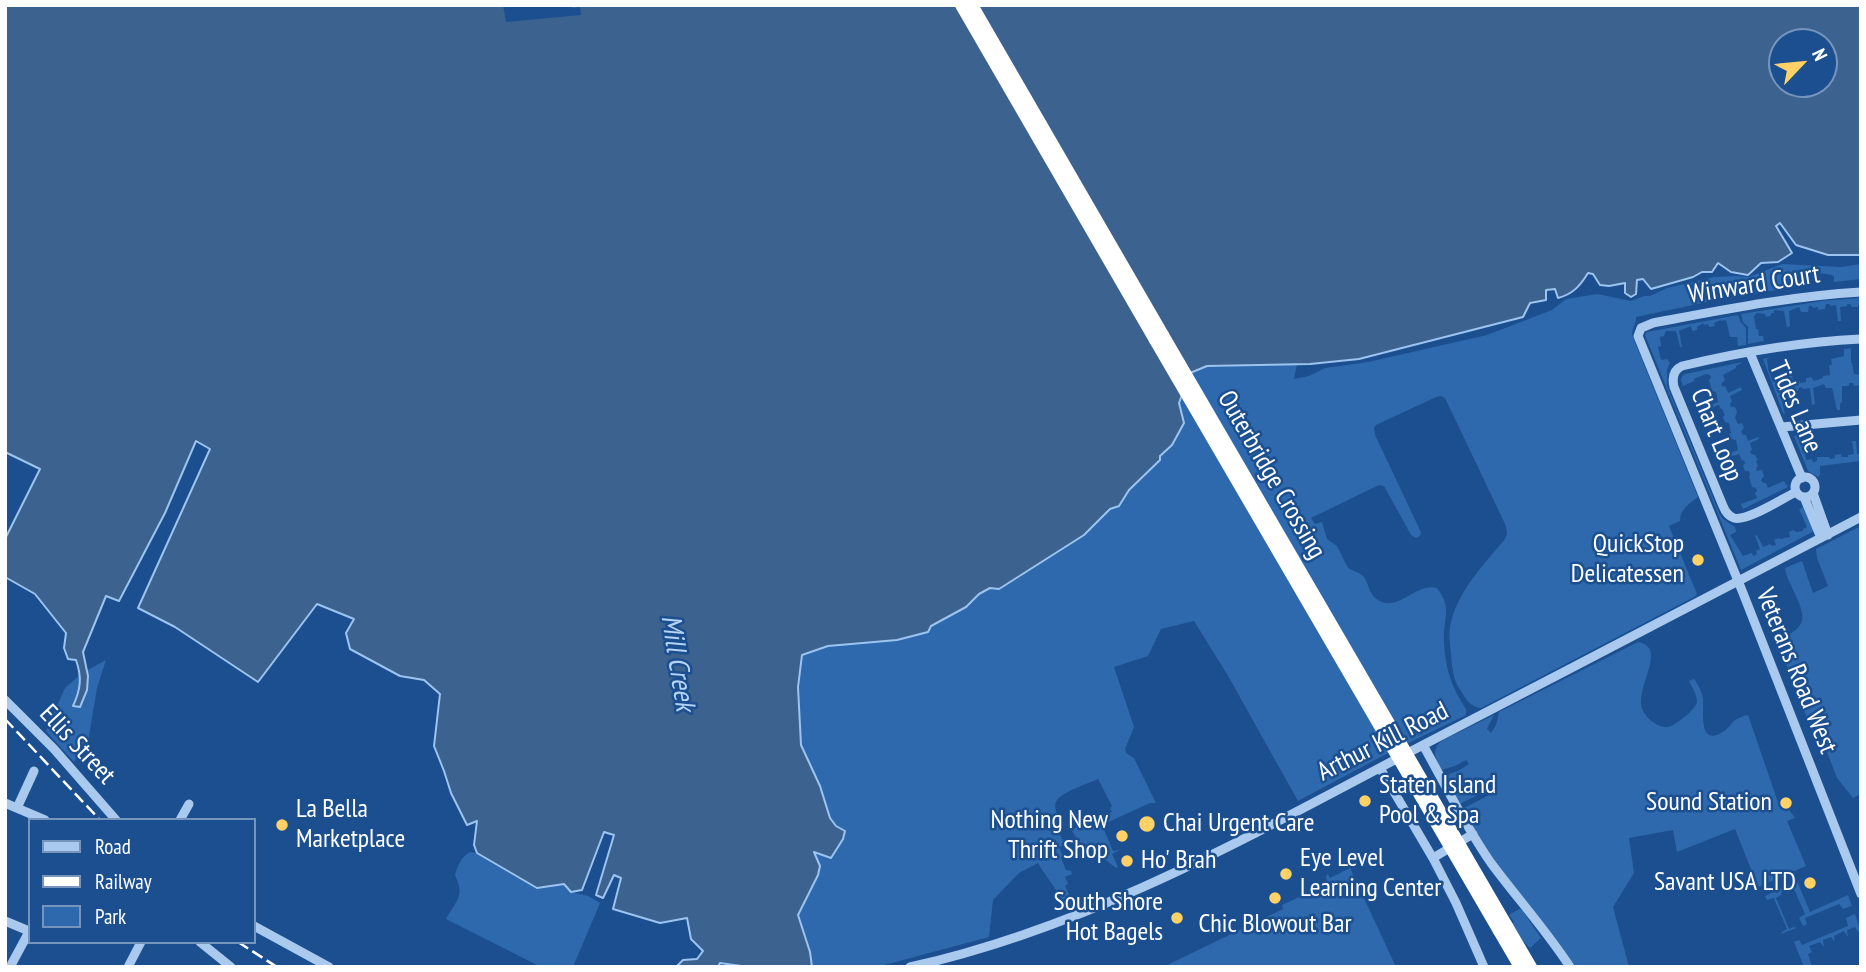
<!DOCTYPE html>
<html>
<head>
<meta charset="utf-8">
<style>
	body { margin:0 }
	#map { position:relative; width:1866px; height:972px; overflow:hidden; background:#1b4f8f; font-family:"PT Sans Narrow",sans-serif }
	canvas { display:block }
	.frame { position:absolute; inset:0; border:7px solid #fff; pointer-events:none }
	.legend { position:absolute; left:28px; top:818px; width:228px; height:126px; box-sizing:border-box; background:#1b4f8f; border:2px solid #7695bc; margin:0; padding:9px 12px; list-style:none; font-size:21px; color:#fff }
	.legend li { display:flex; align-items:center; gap:14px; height:35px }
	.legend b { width:35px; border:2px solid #7695bc }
	.north { position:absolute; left:1768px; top:28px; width:70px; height:70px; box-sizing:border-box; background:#1b4f8f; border:2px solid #7695bc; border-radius:50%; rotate:64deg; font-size:19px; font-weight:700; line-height:28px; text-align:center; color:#fff }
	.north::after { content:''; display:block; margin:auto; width:24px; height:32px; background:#ffd166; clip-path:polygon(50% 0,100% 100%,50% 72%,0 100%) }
</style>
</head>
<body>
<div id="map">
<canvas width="1866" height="972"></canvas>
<div class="frame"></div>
<ul class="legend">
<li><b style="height:9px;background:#a9c9ee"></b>Road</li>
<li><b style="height:9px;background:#fff"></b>Railway</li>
<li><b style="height:19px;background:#2e69ad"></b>Park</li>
</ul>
<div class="north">N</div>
</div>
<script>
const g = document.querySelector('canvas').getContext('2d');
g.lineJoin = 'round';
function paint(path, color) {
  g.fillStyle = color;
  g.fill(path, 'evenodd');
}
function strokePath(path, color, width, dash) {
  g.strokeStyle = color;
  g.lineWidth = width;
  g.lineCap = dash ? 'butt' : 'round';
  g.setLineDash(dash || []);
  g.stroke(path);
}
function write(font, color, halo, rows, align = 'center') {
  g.font = font + ' "PT Sans Narrow",sans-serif';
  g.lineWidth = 5;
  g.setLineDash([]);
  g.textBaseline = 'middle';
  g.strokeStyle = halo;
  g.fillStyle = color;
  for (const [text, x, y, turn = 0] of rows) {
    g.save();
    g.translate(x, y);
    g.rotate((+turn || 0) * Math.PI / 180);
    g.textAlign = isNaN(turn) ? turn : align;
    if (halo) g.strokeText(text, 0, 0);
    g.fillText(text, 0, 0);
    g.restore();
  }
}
const green = new Path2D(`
	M 1782,264 L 1841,267 L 1861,264 L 1861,279 L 1834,282 L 1834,276 C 1821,272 1811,272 1800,280 L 1801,286 L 1739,296 L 1738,293 L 1717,297 L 1717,300 L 1636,317 C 1637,322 1632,328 1632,335 L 1698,497 C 1689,504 1680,509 1680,521 L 1669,526 L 1697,594 L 1694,597 L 1481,708 C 1470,707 1466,699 1461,691 C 1453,680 1452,667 1451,654 C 1450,644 1448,632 1451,622 C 1459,590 1484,564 1505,539 L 1507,534 L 1506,526 L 1445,398 L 1441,396 L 1436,397 L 1376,425 L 1374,428 L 1375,435 L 1419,528 L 1421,533 L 1420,536 L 1416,538 L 1411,535 L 1384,486 L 1379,485 L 1311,518 L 1315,524 L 1322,522 L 1327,539 L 1337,546 L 1348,568 C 1353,571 1359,572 1363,576 C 1369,583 1369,595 1378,600 C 1398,613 1416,582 1437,588 C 1453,609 1443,617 1444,641 C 1445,667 1451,687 1466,709 L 1466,715 L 1390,752 L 1298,801 L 1227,674 L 1194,621 L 1161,629 L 1148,656 L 1114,667 L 1134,727 L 1125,749 L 1126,753 L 1134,758 L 1156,803 L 1150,803 L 1102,825 L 1113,851 L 1120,850 L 1112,854 L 1118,867 L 1116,868 L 1095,852 L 1088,855 L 1072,831 L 1078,825 L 1076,819 L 1079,818 L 1082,824 L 1112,812 L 1110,808 L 1112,806 L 1098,779 C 1088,784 1060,792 1056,802 C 1054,807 1056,809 1057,814 L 1053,819 L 1062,839 L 1068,841 L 1068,843 L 1059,847 L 1063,856 L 1061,858 L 1066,870 L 1071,871 L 1072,874 L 1065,877 L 1068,884 L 1065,886 L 1075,906 L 1066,909 C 1060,892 1047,879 1038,863 L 1019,873 L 993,900 L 989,937 L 877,967 L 812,967 L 810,952 L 798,915 L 818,875 L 814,852 L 836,826 L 830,818 L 801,745 L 798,687 L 802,655 L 828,646 L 859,643 L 931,626 L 966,607 L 979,594 L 1084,535 L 1110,509 L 1119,506 L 1129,490 L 1160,461 L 1160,456 L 1172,445 L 1184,423 L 1179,404 L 1190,373 L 1207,366 L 1221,367 L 1239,365 L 1297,364 L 1294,379 L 1309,376 L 1325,368 L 1368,362 L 1487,335 L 1552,310 L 1566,299 L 1597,294 L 1631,301 L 1644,296 L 1650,296 L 1667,288 L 1714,277 L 1736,276 L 1749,277 Z
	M 1861,298 L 1861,304 L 1858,305 L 1858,307 L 1852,307 L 1850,304 L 1847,304 L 1847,306 L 1840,307 L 1841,321 L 1838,321 L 1836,305 L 1830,306 L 1830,304 L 1826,304 L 1825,309 L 1818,310 L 1818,307 L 1813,308 L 1812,306 L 1809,306 L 1808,312 L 1801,312 L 1799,307 L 1789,311 L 1790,326 L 1787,328 L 1784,311 L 1774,310 L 1774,313 L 1771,313 L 1771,316 L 1766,317 L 1765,314 L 1757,313 L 1754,316 L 1756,329 L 1758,329 L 1759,336 L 1763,336 L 1764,341 L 1748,344 L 1748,327 L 1743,322 L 1741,314 L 1822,301 Z
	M 1738,315 L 1740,321 L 1746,328 L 1746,345 L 1738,346 L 1737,337 L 1730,337 L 1726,320 L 1721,321 L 1721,320 L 1714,323 L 1715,326 L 1709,327 L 1708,324 L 1704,325 L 1703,323 L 1697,327 L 1697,330 L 1692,331 L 1691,326 L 1679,331 L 1682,347 L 1680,347 L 1676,331 L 1666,331 L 1664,336 L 1660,337 L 1661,346 L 1658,347 L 1661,360 L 1667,359 L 1670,363 L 1667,370 L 1667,386 L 1719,513 L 1723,519 L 1735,527 L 1736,532 L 1730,535 L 1743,556 L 1752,553 L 1753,556 L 1757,554 L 1756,551 L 1760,549 L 1755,536 L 1757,535 L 1763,547 L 1770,544 L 1772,546 L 1776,545 L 1774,540 L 1779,538 L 1780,539 L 1790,537 L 1789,532 L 1794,530 L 1796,532 L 1803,531 L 1803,529 L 1807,527 L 1799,509 L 1803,507 L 1801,503 L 1804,505 L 1814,531 L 1741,570 L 1645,335 L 1647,332 Z
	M 1851,348 L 1851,363 L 1852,363 L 1854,374 L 1861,375 L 1861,385 L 1854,386 L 1853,383 L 1849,383 L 1849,386 L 1842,386 L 1842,402 L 1840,404 L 1840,410 L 1837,410 L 1832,388 L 1826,388 L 1824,384 L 1813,388 L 1815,404 L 1812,405 L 1810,388 L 1803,389 L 1802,387 L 1799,388 L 1797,392 L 1792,393 L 1791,391 L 1786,392 L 1785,390 L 1781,390 L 1780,393 L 1785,414 L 1783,413 L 1763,359 L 1772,357 L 1767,359 L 1769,372 L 1770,372 L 1772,381 L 1777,381 L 1777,384 L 1780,384 L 1781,386 L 1788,384 L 1790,382 L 1788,369 L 1791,368 L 1793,381 L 1799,381 L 1800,383 L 1806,382 L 1806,378 L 1811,377 L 1814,381 L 1823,378 L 1823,376 L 1830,375 L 1829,365 L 1832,365 L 1831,359 L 1844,356 L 1844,349 Z
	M 1743,362 L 1736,366 L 1736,368 L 1723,375 L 1725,380 L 1721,384 L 1723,387 L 1725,386 L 1728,393 L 1741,387 L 1742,390 L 1730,396 L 1732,402 L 1730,403 L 1731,407 L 1735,407 L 1737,412 L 1735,418 L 1738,424 L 1742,423 L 1744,428 L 1741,431 L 1743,435 L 1746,435 L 1748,441 L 1758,437 L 1759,439 L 1750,443 L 1752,450 L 1750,451 L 1751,454 L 1755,455 L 1758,460 L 1756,461 L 1758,466 L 1756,468 L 1757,471 L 1762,470 L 1764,476 L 1761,480 L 1763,483 L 1766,483 L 1768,488 L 1784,481 L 1788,487 L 1743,509 L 1741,504 L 1757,498 L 1755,493 L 1757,491 L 1756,488 L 1752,487 L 1749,476 L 1750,475 L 1749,471 L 1745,471 L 1743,466 L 1745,463 L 1744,460 L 1742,461 L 1739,454 L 1724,459 L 1723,456 L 1738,450 L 1736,440 L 1731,439 L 1729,434 L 1731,433 L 1729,423 L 1725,422 L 1723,417 L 1725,415 L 1722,409 L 1721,409 L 1719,405 L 1704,410 L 1703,409 L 1718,402 L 1716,392 L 1712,391 L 1709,380 L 1711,378 L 1710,375 L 1706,374 L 1694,379 L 1694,381 L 1683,386 L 1681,380 L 1682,376 L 1685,374 Z
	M 1798,434 L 1800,443 L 1803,442 L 1806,460 L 1812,459 L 1813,462 L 1817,461 L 1817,457 L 1829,457 L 1830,459 L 1835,458 L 1835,455 L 1841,454 L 1842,457 L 1848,457 L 1848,455 L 1854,454 L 1852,441 L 1856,441 L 1857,454 L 1861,454 L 1861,461 L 1820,466 L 1820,475 L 1818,477 L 1808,471 L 1794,436 Z
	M 1861,526 L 1861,794 L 1853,798 L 1837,778 L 1815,721 L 1809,723 L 1777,641 C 1784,637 1796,632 1800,625 C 1810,612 1786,583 1785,568 L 1802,561 L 1813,593 L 1828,586 L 1817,558 L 1816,549 Z
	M 1638,642 C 1671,648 1629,693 1645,714 C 1649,721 1660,728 1668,727 C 1675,726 1696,709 1697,702 C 1697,695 1692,687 1689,681 L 1694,679 C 1698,685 1702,691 1703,699 C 1704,709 1698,746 1721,733 C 1733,727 1729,719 1748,715 L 1780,808 L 1789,805 L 1790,811 L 1795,818 L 1787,821 L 1806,866 L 1758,887 L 1735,829 L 1677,852 L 1673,830 L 1629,838 L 1634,873 L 1613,907 L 1629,967 L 1572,967 L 1493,859 L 1462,809 L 1493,793 L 1493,787 L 1460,804 L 1443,776 L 1458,771 L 1469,764 L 1466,760 L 1455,766 L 1441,770 C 1435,759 1431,748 1443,740 L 1494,715 L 1487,729 L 1491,733 L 1496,725 L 1499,712 Z
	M 106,660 L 97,688 L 88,742 L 74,762 L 46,731 L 65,688 L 81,674 L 80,691 L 73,705 L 80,707 L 88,676 L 86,671 Z
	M 470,852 L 477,853 L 564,884 L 571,892 L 588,896 L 600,903 L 573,967 L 541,967 L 446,919 C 457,899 465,897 455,875 C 458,865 461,857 470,852 Z
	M 1350,868 L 1396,967 L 1163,967 L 1283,909 L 1282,905 L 1327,884 L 1326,876 L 1328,874 L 1330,878 Z
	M 1797,881 L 1810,912 L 1848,895 L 1852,906 L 1843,909 L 1839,904 L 1805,918 L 1807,924 L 1803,926 L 1799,918 L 1805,914 L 1794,889 L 1790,891 L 1787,890 L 1782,892 L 1781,895 L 1776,898 L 1789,929 L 1794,927 L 1796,928 L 1781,934 L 1782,932 L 1787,929 L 1775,901 L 1774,898 L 1767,900 L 1765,896 Z
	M 1519,909 L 1522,910 L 1541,938 L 1530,948 L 1520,938 L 1511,924 L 1514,922 L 1509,915 Z
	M 1855,914 L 1861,932 L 1858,932 L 1855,927 L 1847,930 L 1848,937 L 1844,931 L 1834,936 L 1835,942 L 1831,937 L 1823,940 L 1824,947 L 1820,942 L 1809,946 L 1812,952 L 1808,954 L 1812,967 L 1804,967 L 1794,942 L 1799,940 L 1802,945 L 1848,926 L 1846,918 Z`);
const water = new Path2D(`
	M 5,5 L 1861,5 L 1861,255 L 1828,255 L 1796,245 L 1780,223 L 1776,226 L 1792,253 L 1778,262 L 1761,263 L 1748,275 L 1731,272 L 1718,263 L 1712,272 L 1702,272 L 1693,277 L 1651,289 L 1643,279 L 1637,280 L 1636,294 L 1631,297 L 1625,293 L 1625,283 L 1609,286 L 1600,285 L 1593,274 L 1588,273 C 1580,286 1573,294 1558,298 L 1555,289 L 1546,290 L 1546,300 L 1530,303 L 1523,317 L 1359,359 L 1310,364 L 1207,366 L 1190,373 L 1179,403 L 1184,423 L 1172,445 L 1160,456 L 1160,460 L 1129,490 L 1119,506 L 1110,509 L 1084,535 L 999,589 L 990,588 L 979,594 L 966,607 L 931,626 L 928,632 L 897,640 L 828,646 L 802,655 L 798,687 L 801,745 L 820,786 L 830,818 L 836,826 L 845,831 L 843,839 L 831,858 L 814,852 L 820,866 L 818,875 L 798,915 L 810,952 L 812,967 L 748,967 L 720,963 L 718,967 L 676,967 L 683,960 L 697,959 L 703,951 L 691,939 L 687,918 L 660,923 L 613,909 L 621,878 L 614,875 L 603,898 L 596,895 L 614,835 L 604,832 L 582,890 L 571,892 L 564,884 L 537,888 L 477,853 L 474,845 L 477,821 L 467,825 L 451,793 L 444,771 L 434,746 L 440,694 L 424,680 L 400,676 L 350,649 L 346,633 L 354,619 L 317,604 L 258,682 L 175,627 L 138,608 L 210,449 L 196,441 L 165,513 L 119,601 L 106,596 L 83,652 L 88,676 L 87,690 L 80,707 L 73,706 C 81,689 82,677 76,660 L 68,659 L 64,648 L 66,633 L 35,594 L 5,577 L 5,539 L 40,469 L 5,452 ZM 1782,42 L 1824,42 L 1824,84 L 1782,84 Z`);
const pier = new Path2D(`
	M 503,5 L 548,5 L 549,7 L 571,5 L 572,8 L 580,7 L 581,15 L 506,22 Z`);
const minor = new Path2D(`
	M 1861,292 C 1791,296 1722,310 1653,323 L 1641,328 L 1638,336 L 1743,593 L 1861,894
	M 1750,353 L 1802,478
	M 1782,427 L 1861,420
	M1795 487a10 10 0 1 1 20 0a10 10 0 1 1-20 0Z
	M 1796,492 C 1783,498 1747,522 1734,518 C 1728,516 1725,511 1723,506 L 1674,387 C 1672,378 1673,370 1682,366 C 1740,352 1801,342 1861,339
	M 1813,493 L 1828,535
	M 1804,497 L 1821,538
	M 5,700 L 54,749 L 116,820
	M 1423,745 C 1445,784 1465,826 1491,863 C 1517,898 1546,930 1570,967
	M 1380,768 L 1434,860 L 1456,903 L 1484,967
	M 5,803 L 45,820
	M 17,808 L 34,771
	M 180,820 L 189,804
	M 1433,858 L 1473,834
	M 5,921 L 29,931
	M 254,926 L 329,967
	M 200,942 L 231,967
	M 10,967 L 30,930
	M 128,967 L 141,942
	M 910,967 C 1092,927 1259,831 1423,745 C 1569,669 1715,594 1861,517`);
const highway = new Path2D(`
	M 961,5 L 1155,340
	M 972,5 L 1163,335
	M 1507,926 L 1531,967
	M 1499,931 L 1520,967`);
const rail = new Path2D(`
	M 5,719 L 100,820
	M 238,942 L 277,967`);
const highwayBridge = new Path2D(`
	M 1163,335 L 1507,926
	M 1155,340 L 1499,931`);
const markers = [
	[1698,560,7,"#ffd166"],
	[1365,801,7,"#ffd166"],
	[1786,803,7,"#ffd166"],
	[1147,824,9,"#ffd166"],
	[282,825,7,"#ffd166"],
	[1122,836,7,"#ffd166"],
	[1127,861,7,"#ffd166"],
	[1286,874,7,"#ffd166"],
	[1810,883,7,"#ffd166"],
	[1275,898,7,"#ffd166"],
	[1177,918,7,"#ffd166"]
];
const streetNames = [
	["Winward Court",1754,285,-9],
	["Tides Lane",1795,407,67],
	["Chart Loop",1716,435,68],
	["Outerbridge Crossing",1271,475,60],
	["Veterans Road West",1796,671,68],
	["Arthur Kill Road",1383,742,-27],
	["Ellis Street",77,745,47]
];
const poiNames = [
	["QuickStop",1684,545],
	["Delicatessen",1684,575],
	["Staten Island",1379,786,"left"],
	["Pool & Spa",1379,816,"left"],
	["Sound Station",1772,803],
	["La Bella",296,810,"left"],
	["Marketplace",296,840,"left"],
	["Nothing New",1108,821],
	["Thrift Shop",1108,851],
	["Chai Urgent Care",1163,824,"left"],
	["Eye Level",1300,859,"left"],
	["Learning Center",1300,889,"left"],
	["Ho' Brah",1141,861,"left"],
	["Savant USA LTD",1796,883],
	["South Shore",1163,903],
	["Hot Bagels",1163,933],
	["Chic Blowout Bar",1275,925,"center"]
];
const waterNames = [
	["Mill Creek",677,663,81]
];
paint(green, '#2e69ad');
paint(water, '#3c6290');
strokePath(water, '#9cc4f0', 2);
paint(pier, '#1b4f8f');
strokePath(minor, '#a9c9ee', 9);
strokePath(highway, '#fff', 12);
strokePath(rail, '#fff', 2.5, [12, 5]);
strokePath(highwayBridge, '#fff', 12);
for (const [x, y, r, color] of markers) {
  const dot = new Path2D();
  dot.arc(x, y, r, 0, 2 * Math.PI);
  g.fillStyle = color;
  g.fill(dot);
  strokePath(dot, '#1b4f8f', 2.5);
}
write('26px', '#fff', '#1b4f8f', streetNames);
write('26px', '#fff', '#1b4f8f', poiNames, 'right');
write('italic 28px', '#b5d3f5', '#1b4f8f', waterNames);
</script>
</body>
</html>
